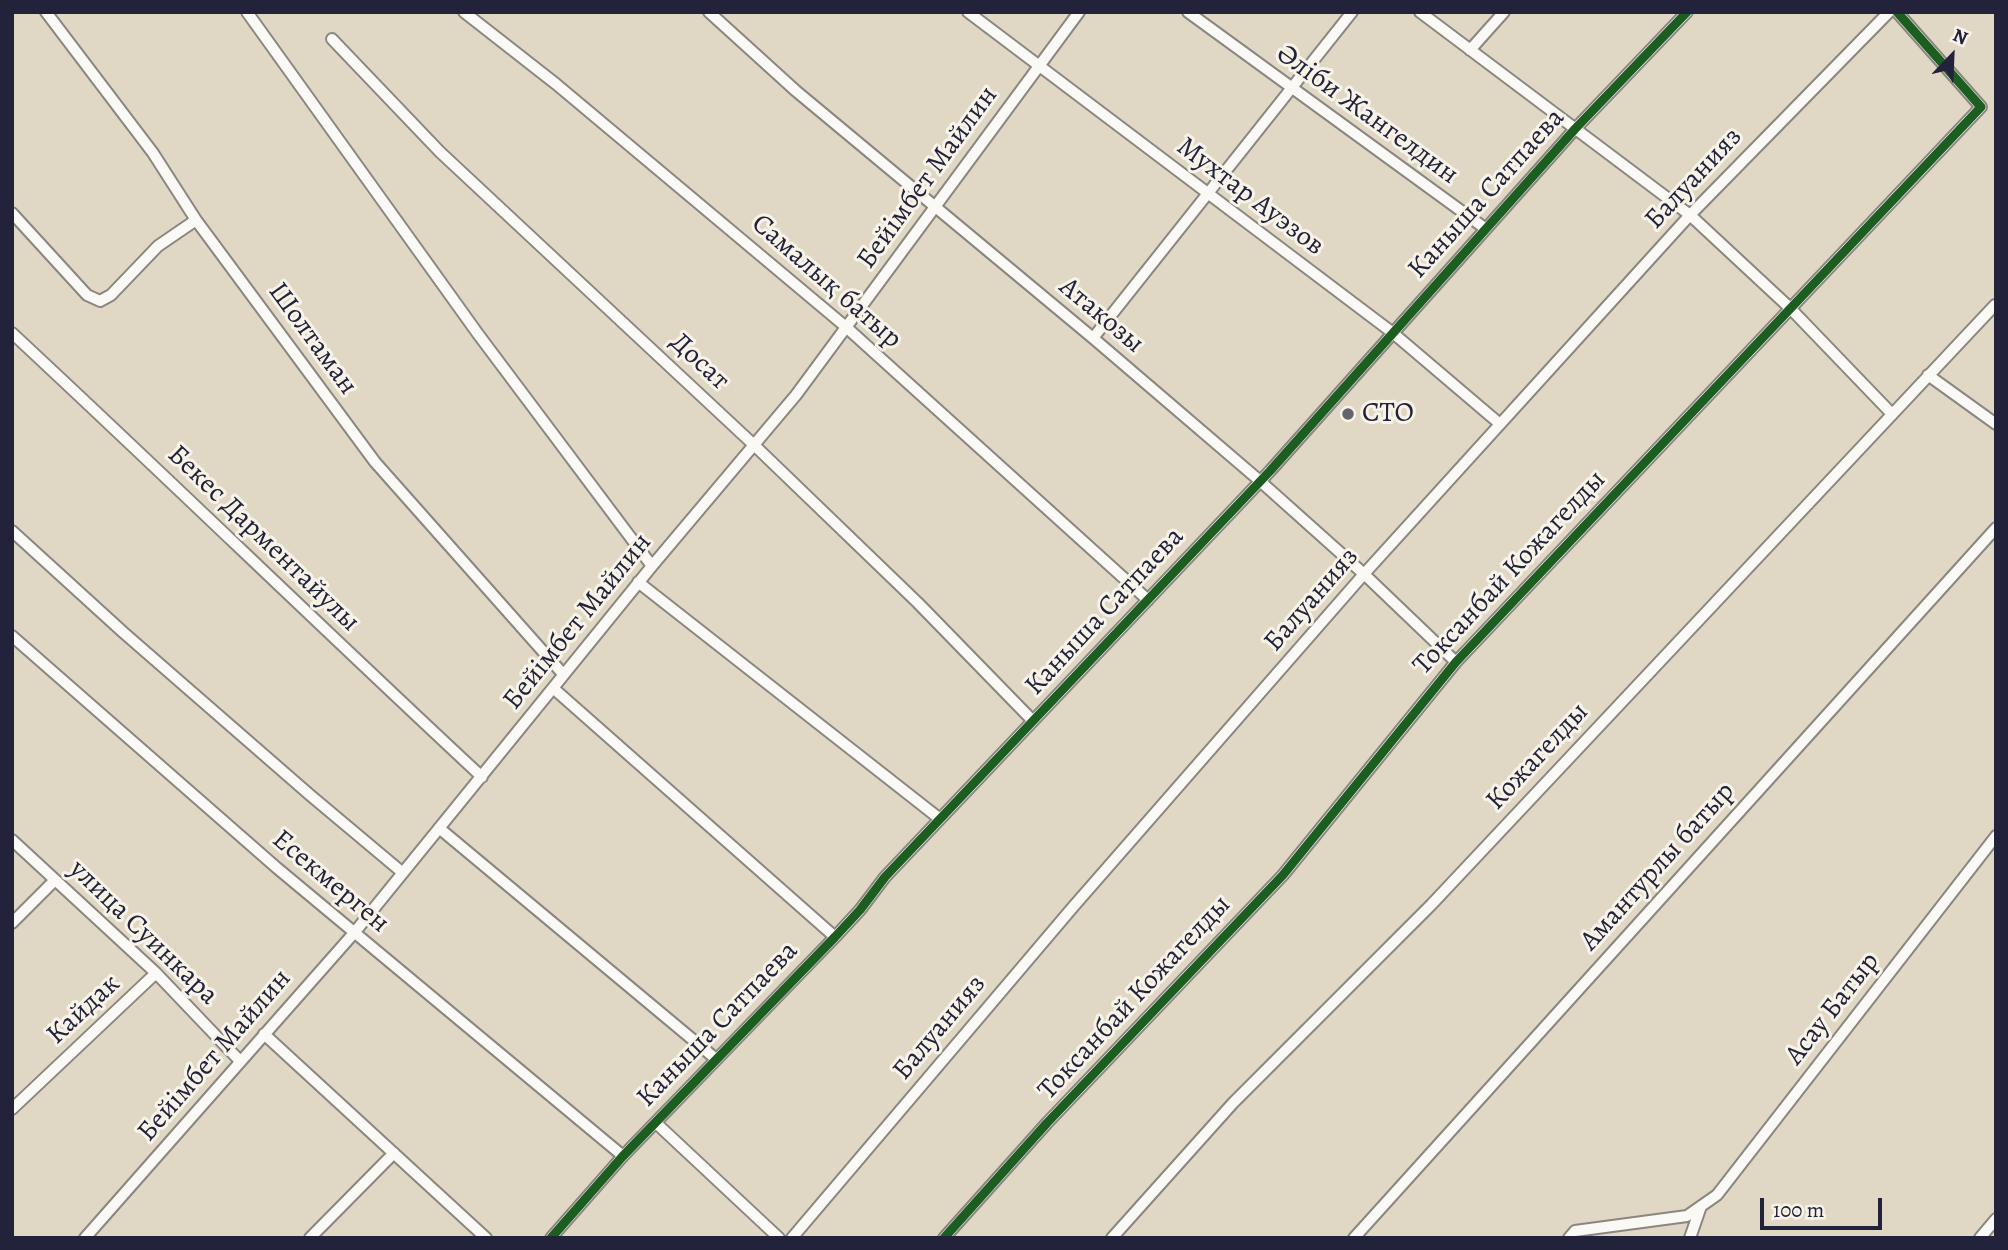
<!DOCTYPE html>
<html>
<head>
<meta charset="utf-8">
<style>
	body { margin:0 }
	#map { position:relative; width:2008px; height:1250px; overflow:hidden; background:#e0d8c4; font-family:Alegreya,serif }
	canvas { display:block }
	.frame { position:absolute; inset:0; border:14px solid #22223b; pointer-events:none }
	.north { position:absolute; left:1917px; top:21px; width:70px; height:70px; -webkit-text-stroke:5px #f7f3e8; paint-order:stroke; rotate:23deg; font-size:19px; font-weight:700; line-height:28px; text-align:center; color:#22223b }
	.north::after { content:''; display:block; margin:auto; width:24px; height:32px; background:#22223b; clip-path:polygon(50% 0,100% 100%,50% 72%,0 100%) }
	.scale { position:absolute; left:1760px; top:1198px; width:122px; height:32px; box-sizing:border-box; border:4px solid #22223b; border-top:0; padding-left:9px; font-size:21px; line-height:24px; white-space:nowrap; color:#22223b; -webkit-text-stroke:5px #f7f3e8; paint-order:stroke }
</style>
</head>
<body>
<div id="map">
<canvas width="2008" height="1250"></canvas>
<div class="frame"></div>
<div class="north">N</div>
<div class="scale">100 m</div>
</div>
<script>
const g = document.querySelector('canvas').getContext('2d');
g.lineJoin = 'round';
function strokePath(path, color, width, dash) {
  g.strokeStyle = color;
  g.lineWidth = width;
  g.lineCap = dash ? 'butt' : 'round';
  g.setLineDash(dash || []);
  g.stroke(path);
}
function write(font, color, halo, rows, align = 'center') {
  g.font = font + ' Alegreya,serif';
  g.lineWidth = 6;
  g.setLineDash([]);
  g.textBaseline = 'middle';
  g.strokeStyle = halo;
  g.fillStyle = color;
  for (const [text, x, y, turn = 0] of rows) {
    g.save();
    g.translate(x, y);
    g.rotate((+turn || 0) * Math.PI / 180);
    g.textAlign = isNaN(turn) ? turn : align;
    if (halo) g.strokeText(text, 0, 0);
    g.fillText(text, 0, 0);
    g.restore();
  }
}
const minor = new Path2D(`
	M 46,12 L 153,153 L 196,220 L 375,462 L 563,674
	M 247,12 L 478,334 L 652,566
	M 464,12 L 556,84 L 846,327 L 1148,600
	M 709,12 L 796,91 L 1093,338 L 1260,481 L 1364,574 L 1456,662
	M 968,12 L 1393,333 L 1500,424
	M 1188,12 L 1486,229
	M 1420,12 L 1690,215 L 1790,308 L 1892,414
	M 332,39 L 440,152 L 754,445 L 918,603 L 1033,721
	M 1470,50 L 1504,12
	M 12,213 L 87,295 L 100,301 L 111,295 L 158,246 L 196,220
	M 12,333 C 170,480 324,630 482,777
	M 1093,338 L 1352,12
	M 1928,375 L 1996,424
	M 12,531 L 124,633 L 310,795 L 403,873
	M 638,582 L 940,819
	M 12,636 L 277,868 L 623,1156
	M 553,688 L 835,937
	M 439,828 L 716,1059
	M 12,840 L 156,973 L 240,1061
	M 12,923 L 55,880
	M 264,1034 L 486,1238
	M 12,1109 L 156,973
	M 656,1123 L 779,1238
	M 85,1238 L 354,933 L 652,566 L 796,395 L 1079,12
	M 310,1238 L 394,1153
	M 551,1238 L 623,1156 L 835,937 L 860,910 L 885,877 L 1270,471 L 1575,129 L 1687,12
	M 792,1238 L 1073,907 L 1364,574 L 1690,215 L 1889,12
	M 944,1238 L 1047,1123 L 1283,875 L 1456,662 L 1981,107 L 1897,12
	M 1112,1238 L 1233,1103 L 1431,905 L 1995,305
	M 1354,1238 L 1996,528
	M 1569,1238 L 1575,1231 L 1687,1216 L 1717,1195 L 1996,836
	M 1690,1238 L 1701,1206
	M 1980,1238 L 1996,1219`);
const cycleway = new Path2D(`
	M 551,1238 L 623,1156 L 835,937 L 860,910 L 885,877 L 1270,471 L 1575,129 L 1687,12
	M 944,1238 L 1047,1123 L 1283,875 L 1456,662 L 1981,107 L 1897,12`);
const markers = [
	[1348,414,7,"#64626b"]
];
const streetNames = [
	["Әліби Жангелдин",1367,115,36],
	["Бейімбет Майлин",928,178,-54],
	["Балуанияз",1694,179,-47],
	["Каныша Сатпаева",1487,194,-48],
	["Мухтар Ауэзов",1250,197,37],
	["Самалық батыр",826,282,41],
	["Атакозы",1101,316,40],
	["Шолтаман",312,339,54],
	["Досат",699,362,43],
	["Бекес Дарментайулы",263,539,44],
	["Токсанбай Кожагелды",1510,573,-47],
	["Балуанияз",1312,600,-49],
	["Каныша Сатпаева",1105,612,-47],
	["Бейімбет Майлин",578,622,-51],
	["Кожагелды",1538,757,-47],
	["Амантурлы батыр",1658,867,-48],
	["Eсекмерген",330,882,40],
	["улица Суинкара",143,933,44],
	["Токсанбай Кожагелды",1135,998,-47],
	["Асау Батыр",1833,1009,-52],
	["Кайдак",84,1010,-43],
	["Каныша Сатпаева",718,1025,-46],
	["Балуанияз",940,1028,-50],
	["Бейімбет Майлин",215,1056,-49]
];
const poiNames = [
	["CTO",1362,414]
];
strokePath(minor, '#8a8680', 14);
strokePath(minor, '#faf9f6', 10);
strokePath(cycleway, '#1b5e20', 9);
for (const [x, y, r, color] of markers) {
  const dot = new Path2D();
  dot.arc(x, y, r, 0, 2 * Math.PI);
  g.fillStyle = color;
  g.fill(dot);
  strokePath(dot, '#f7f3e8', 2.5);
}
write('28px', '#22223b', '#f7f3e8', streetNames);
write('28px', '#22223b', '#f7f3e8', poiNames, 'left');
</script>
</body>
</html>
